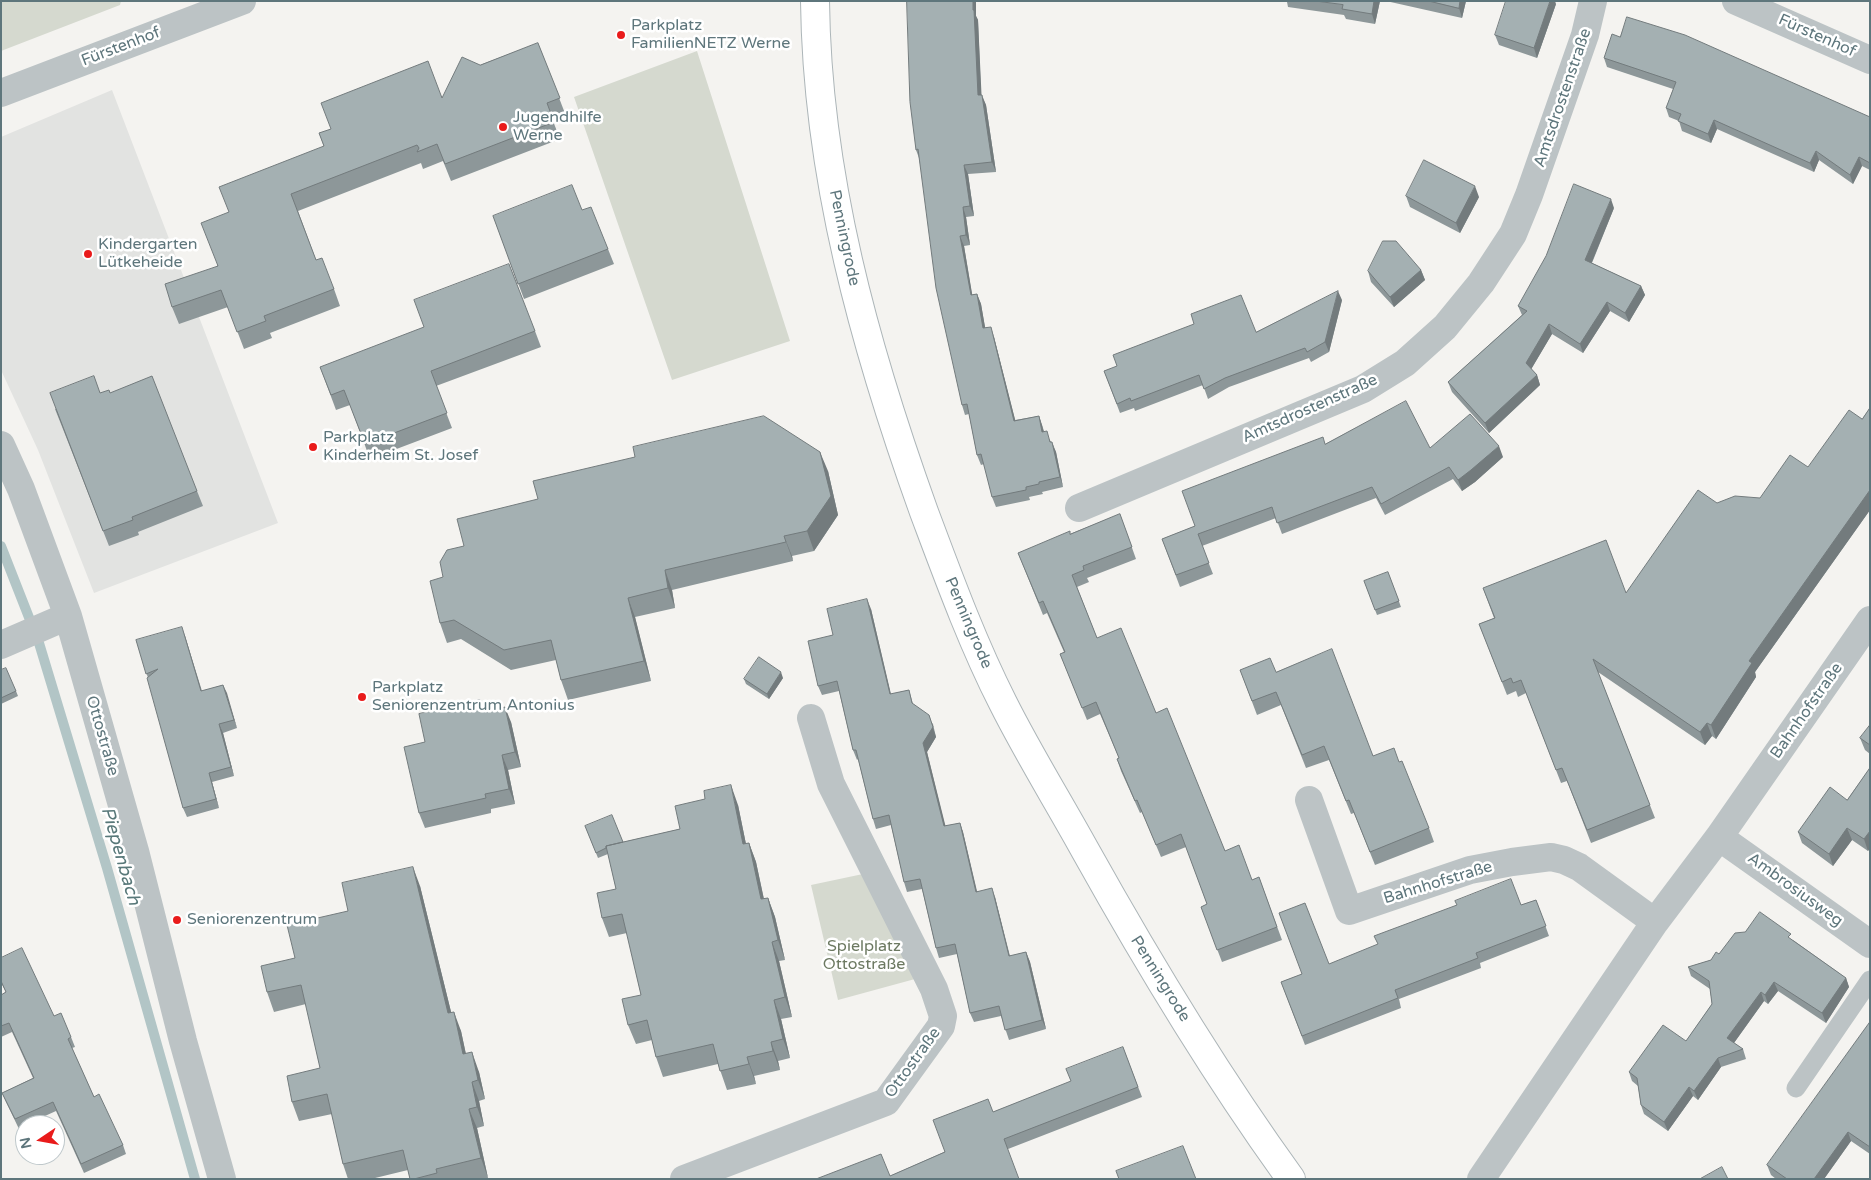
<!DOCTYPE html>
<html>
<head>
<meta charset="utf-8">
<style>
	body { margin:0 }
	#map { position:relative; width:1871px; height:1180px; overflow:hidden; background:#f4f3f0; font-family:"Varela Round",sans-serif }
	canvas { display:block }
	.frame { position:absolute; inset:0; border:2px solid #5e767c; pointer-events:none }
	.north { position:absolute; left:15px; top:1115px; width:50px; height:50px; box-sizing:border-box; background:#fff; border:1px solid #bfc8cb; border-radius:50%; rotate:258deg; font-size:14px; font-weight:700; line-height:20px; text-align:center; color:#5e767c }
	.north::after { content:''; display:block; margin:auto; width:18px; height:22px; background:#e91b1b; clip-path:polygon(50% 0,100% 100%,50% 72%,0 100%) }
</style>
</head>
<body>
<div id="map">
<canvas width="1871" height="1180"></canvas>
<div class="frame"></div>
<div class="north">N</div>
</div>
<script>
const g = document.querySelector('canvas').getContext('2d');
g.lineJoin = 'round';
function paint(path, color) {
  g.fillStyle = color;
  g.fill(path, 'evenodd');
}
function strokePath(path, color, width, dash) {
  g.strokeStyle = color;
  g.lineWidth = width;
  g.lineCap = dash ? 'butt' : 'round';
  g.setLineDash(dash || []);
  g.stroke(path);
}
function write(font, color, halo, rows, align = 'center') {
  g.font = font + ' "Varela Round",sans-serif';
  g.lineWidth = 5;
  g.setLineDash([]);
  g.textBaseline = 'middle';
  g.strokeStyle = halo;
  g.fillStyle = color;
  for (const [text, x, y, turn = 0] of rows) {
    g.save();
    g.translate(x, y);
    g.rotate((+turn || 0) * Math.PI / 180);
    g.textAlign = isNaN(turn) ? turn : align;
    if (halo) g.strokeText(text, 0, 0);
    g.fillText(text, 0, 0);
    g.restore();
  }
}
const built = new Path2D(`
	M 112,90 L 278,523 L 94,593 L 38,450 L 1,370 L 1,137 Z`);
const green = new Path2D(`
	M 1,1 L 121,1 L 120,5 L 1,51 Z
	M 697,51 L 790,341 L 672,380 L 574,97 Z
	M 863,874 L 915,979 L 838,1000 L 811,885 Z`);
const stream = new Path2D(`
	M 1,546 L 39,643 L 107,868 L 195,1179`);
const lane = new Path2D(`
	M 1796,1088 L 1870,980`);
const street = new Path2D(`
	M 1736,1 L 1870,60
	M 1,93 L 242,1
	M 1,445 L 21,489 L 68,616 L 135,851 L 183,1041 L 222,1179
	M 1079,508 L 1363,389 L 1405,363 L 1445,327 L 1481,283 L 1513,234 L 1529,195 L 1585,35 L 1593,1
	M 1,645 L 68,616
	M 1309,800 L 1349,911 L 1470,870 L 1512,862 L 1551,857 L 1564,860 L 1579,867 L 1655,922
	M 1719,837 L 1870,944
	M 684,1179 L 886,1102 L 941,1026 L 943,1016 L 934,989 L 831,784 L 811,718
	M 1481,1179 L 1655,922 L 1719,837 L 1870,620`);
const secondary = new Path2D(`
	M 815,1 C 817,176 865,348 924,512 C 948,576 972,642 1003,703 C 1028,753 1058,801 1085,850 C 1148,963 1215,1074 1291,1179`);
const wall = new Path2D(`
	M 907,1 L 976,1 L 976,16 L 978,20 L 981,95 L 986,105 L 996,172 L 968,174 L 974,216 L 966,217 L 970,245 L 964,246 L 972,295 L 977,294 L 981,304 L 985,328 L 994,337 L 1015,420 L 1039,416 L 1044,431 L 1051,442 L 1056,452 L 1063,487 L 1042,492 L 1043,494 L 1029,497 L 1030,500 L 996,507 L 992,497 L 984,464 L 981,465 L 977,455 L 969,414 L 965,415 L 962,405 L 919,158 L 916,150 Z
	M 1278,1 L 1380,1 L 1375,24 L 1346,19 L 1344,15 L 1288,7 L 1287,2 Z
	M 1386,1 L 1466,1 L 1462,18 Z
	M 1556,4 L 1537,58 L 1499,45 L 1495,35 Z
	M 538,43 L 566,116 L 553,121 L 560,139 L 451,181 L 443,161 L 423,169 L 421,163 L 298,211 L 316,260 L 334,289 L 340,306 L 270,333 L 272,338 L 244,349 L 228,307 L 179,324 L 172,307 L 217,266 L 229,212 L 324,147 L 319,133 L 442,98 L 480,65 Z
	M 1604,58 L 1870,117 L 1870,170 L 1862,166 L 1853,184 L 1819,160 L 1814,172 L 1717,129 L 1711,143 L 1682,131 L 1679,121 L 1669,117 L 1666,108 L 1673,89 L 1607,67 Z
	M 1406,196 L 1479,197 L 1460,233 L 1410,207 Z
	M 1614,208 L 1592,263 L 1641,286 L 1645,295 L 1629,322 L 1610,311 L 1583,353 L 1552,334 L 1531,369 L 1537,375 L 1540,385 L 1489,433 L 1452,392 L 1448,382 L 1522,315 L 1518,306 Z
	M 582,210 L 608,249 L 614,264 L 524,299 L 493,216 Z
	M 1421,270 L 1425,280 L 1394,307 L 1371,282 L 1368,271 Z
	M 1342,300 L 1329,352 L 1311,362 L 1309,358 L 1229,387 L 1208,399 L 1203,385 L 1135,411 L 1134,408 L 1120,413 L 1104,371 L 1256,332 Z
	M 535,331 L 541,347 L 436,386 L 452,428 L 370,459 L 350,405 L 336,410 L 320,367 Z
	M 100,393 L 110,393 L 197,491 L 203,506 L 138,532 L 139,535 L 109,546 L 55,409 Z
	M 1870,408 L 1870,510 L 1755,672 L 1756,677 L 1716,739 L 1712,736 L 1705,745 L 1598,672 L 1655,818 L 1591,843 L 1567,781 L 1561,783 L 1526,693 L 1518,697 L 1516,691 L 1507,695 L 1479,624 L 1494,618 L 1483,588 L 1626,593 L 1717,503 L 1760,498 L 1808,467 L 1862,419 Z
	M 1325,444 L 1430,448 L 1503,457 L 1475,482 L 1462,491 L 1453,479 L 1385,515 L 1376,498 L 1282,534 L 1276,518 L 1202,546 L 1213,574 L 1180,587 L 1162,539 L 1195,526 Z
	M 828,471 L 838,515 L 814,551 L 792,556 L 793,561 L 672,590 L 675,608 L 635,617 L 651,681 L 568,700 L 561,680 L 556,660 L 511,670 L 461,639 L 447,643 L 440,623 L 443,577 Z
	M 1120,514 L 1136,559 L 1087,578 L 1089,582 L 1077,587 L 1097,638 L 1156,713 L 1225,851 L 1252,880 L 1259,877 L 1282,940 L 1222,962 L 1201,907 L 1207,904 L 1186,847 L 1161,857 L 1142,812 L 1140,813 L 1121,771 L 1117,759 L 1119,758 L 1100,714 L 1087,720 L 1060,654 L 1064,652 L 1047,613 L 1043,615 L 1018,553 L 1070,534 Z
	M 1388,572 L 1401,607 L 1377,615 L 1364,581 Z
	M 871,609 L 891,694 L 909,690 L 913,704 L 933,724 L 936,737 L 927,752 L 945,826 L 960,823 L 963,832 L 977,891 L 995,897 L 1010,956 L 1026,952 L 1030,962 L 1046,1029 L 1009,1040 L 1001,1016 L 974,1022 L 970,1013 L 957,954 L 939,958 L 936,948 L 922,889 L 907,892 L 904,882 L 891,825 L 876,829 L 873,819 L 858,759 L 857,760 L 853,750 L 839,691 L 822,695 L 818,686 L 833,635 Z
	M 185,636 L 202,691 L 223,685 L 237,728 L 223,733 L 234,776 L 212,782 L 219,808 L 187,817 L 183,808 L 148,678 L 136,640 Z
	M 1,670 L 16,691 L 18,696 L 1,704 Z
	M 1240,670 L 1276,672 L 1373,756 L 1429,828 L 1434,842 L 1375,865 L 1354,813 L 1351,814 L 1329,760 L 1306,768 L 1281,705 L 1257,715 Z
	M 783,678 L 769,699 L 746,684 L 744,679 Z
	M 493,710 L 511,722 L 521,767 L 508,770 L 515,804 L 491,809 L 491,813 L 425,828 L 419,813 L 425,742 Z
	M 1870,725 L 1870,754 L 1865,750 L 1860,738 Z
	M 1870,768 L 1870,848 L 1868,851 L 1852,840 L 1833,866 L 1802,843 L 1798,832 L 1847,800 Z
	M 738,805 L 746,844 L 749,843 L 756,862 L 764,899 L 768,898 L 775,917 L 785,960 L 779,961 L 792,1017 L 781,1019 L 790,1058 L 778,1061 L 780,1070 L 754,1076 L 756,1084 L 727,1090 L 718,1064 L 663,1077 L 656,1057 L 652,1040 L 636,1044 L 628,1025 L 641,995 L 627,933 L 609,937 L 602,918 L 616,889 L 608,854 L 598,858 L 585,826 L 623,842 L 680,829 Z
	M 420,886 L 451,1012 L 461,1031 L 466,1054 L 479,1072 L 485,1099 L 479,1101 L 484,1126 L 477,1128 L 488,1178 L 483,1179 L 410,1179 L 408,1170 L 371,1179 L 348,1179 L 343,1164 L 332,1114 L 299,1121 L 292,1102 L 320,1068 L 306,1004 L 274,1012 L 267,992 L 295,958 L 348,911 Z
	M 1536,900 L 1549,936 L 1480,963 L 1481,968 L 1399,999 L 1401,1008 L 1305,1045 L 1281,982 L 1329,964 L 1521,905 Z
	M 1793,940 L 1846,978 L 1849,987 L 1826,1023 L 1778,991 L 1768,1004 L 1764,1001 L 1734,1043 L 1743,1049 L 1746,1059 L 1721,1067 L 1698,1100 L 1693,1096 L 1668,1131 L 1644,1114 L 1641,1105 L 1638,1086 L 1632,1081 L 1629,1072 L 1686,1041 L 1712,1004 L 1710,989 L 1691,976 L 1688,967 L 1711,960 L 1719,954 Z
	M 1,958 L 54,1016 L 71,1037 L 75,1047 L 72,1048 L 94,1097 L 123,1145 L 126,1154 L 84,1173 L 56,1111 L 25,1125 L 19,1129 L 6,1102 L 2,1093 L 33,1078 L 12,1032 L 1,1037 L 1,995 L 6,992 L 1,983 Z
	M 1870,1022 L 1870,1154 L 1851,1141 L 1824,1179 L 1776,1179 L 1771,1175 L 1767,1165 Z
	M 1123,1047 L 1142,1097 L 1008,1149 L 890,1176 L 944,1152 L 993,1112 L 1071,1082 Z`);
const shadedWall = new Path2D(`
	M 973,1 L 976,1 L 976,16 L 978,20 L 982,105 L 978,95 Z
	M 1374,1 L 1380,1 L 1375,24 L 1372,14 Z
	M 1460,1 L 1466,1 L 1462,18 L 1459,8 Z
	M 1550,1 L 1555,1 L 1556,4 L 1537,58 L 1534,48 Z
	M 982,95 L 986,105 L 996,172 L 992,162 Z
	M 1714,120 L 1717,129 L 1711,143 L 1708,134 Z
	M 1816,151 L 1819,160 L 1814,172 L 1810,163 Z
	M 1859,157 L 1862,166 L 1853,184 L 1850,175 Z
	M 964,165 L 968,174 L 974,216 L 970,206 Z
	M 1475,186 L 1479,197 L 1460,233 L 1456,223 Z
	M 1611,199 L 1614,208 L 1589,269 L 1585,260 Z
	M 963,207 L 966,217 L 970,245 L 966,235 Z
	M 960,236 L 964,246 L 974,305 L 971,295 Z
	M 1421,270 L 1425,280 L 1394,307 L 1390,297 Z
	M 1641,286 L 1645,295 L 1629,322 L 1625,313 Z
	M 1338,291 L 1342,300 L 1329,352 L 1325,342 Z
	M 977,294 L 981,304 L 987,338 L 983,328 Z
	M 1607,302 L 1610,311 L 1583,353 L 1580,344 Z
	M 1549,324 L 1552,334 L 1529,373 L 1526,363 Z
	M 991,327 L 994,337 L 1018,431 L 1014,421 Z
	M 1537,375 L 1540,385 L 1489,433 L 1485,423 Z
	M 1039,416 L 1042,425 L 1046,442 L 1042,432 Z
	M 1052,442 L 1056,452 L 1063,487 L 1060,477 Z
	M 1499,446 L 1503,457 L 1475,482 L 1462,491 L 1458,480 Z
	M 820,452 L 828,471 L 838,515 L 814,551 L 807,531 Z
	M 1870,490 L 1870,510 L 1755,672 L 1756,677 L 1716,739 L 1711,725 L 1749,661 Z
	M 784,536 L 792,556 L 793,561 L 786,542 Z
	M 665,570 L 672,590 L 675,608 L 668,588 Z
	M 628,598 L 635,617 L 651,681 L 644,661 Z
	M 867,599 L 871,609 L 893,704 L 890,694 Z
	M 182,627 L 185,636 L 204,700 L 201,691 Z
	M 781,672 L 783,678 L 769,699 L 767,694 Z
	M 223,685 L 227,693 L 237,728 L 234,720 Z
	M 505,707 L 511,722 L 521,767 L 515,752 Z
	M 929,715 L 936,737 L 927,752 L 948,836 L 944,826 L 923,743 Z
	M 1707,723 L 1712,736 L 1705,745 L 1700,732 Z
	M 219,724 L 223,733 L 234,776 L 231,767 Z
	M 502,755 L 508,770 L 515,804 L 509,789 Z
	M 209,773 L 212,782 L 219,808 L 216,799 Z
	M 731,785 L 738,805 L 750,864 L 743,844 Z
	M 960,823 L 963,832 L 979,901 L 976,892 Z
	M 1847,828 L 1852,840 L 1833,866 L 1829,854 Z
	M 1870,831 L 1870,848 L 1868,851 L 1864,839 Z
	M 749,843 L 756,862 L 768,919 L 761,899 Z
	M 413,867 L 420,886 L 456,1032 L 448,1013 Z
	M 992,888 L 995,897 L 1012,966 L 1009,956 Z
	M 768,898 L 775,917 L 785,960 L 778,940 Z
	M 772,942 L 779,961 L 792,1017 L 785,997 Z
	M 1026,952 L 1030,962 L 1046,1029 L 1042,1020 Z
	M 1846,978 L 1849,987 L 1826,1023 L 1822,1013 Z
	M 1774,982 L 1778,991 L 1768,1004 L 1765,995 Z
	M 1761,992 L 1764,1001 L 1731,1047 L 1727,1038 Z
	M 774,1000 L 781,1019 L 790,1058 L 783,1039 Z
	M 454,1012 L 461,1031 L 470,1074 L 463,1054 Z
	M 771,1042 L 778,1061 L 780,1070 L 773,1051 Z
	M 472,1052 L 479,1072 L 485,1099 L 478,1080 Z
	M 747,1057 L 754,1076 L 756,1084 L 749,1064 Z
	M 1718,1058 L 1721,1067 L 1698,1100 L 1694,1091 Z
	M 472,1082 L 479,1101 L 484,1126 L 477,1107 Z
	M 1689,1087 L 1693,1096 L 1668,1131 L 1664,1122 Z
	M 469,1109 L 477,1128 L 488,1178 L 481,1158 Z
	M 1848,1132 L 1851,1141 L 1824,1179 L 1814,1179 Z`);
const building = new Path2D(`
	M 907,1 L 973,1 L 973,10 L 974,10 L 978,95 L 982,95 L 992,162 L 964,165 L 970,206 L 963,207 L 966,235 L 960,236 L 971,295 L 977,294 L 983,328 L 991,327 L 1014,421 L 1039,416 L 1042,432 L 1047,431 L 1050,442 L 1052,442 L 1060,477 L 1039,482 L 1039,484 L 1026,487 L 1026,490 L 992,497 L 981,454 L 977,455 L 967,404 L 962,405 L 936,288 L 918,149 L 916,150 L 910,102 Z
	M 1316,1 L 1374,1 L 1372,14 L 1342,9 L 1343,5 Z
	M 1429,1 L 1460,1 L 1459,8 Z
	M 1506,1 L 1550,1 L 1534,48 L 1495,35 Z
	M 1627,17 L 1685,35 L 1870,117 L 1870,163 L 1859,157 L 1850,175 L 1816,151 L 1810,163 L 1714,120 L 1708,134 L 1678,121 L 1681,114 L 1666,108 L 1676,82 L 1604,58 L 1612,34 L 1620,37 Z
	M 538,43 L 560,98 L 547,103 L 554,122 L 445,164 L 437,144 L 417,152 L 419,148 L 417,145 L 291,194 L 316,260 L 322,258 L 334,289 L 264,316 L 266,321 L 237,332 L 221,290 L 172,307 L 165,284 L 218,266 L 201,223 L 229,212 L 219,187 L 324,146 L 319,133 L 331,129 L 321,103 L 428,61 L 442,98 L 462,57 L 480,65 Z
	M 1424,160 L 1475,186 L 1456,223 L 1406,196 Z
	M 1574,184 L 1611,199 L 1585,260 L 1641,286 L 1625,313 L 1607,302 L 1580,344 L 1549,324 L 1526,363 L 1537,375 L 1485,423 L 1448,382 L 1527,311 L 1518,306 L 1546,256 Z
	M 572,185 L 582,210 L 591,207 L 608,249 L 518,284 L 493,216 Z
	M 1383,241 L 1396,241 L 1421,270 L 1390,297 L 1368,271 Z
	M 509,264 L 535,331 L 431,371 L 447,413 L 365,444 L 344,390 L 331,395 L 320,367 L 424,327 L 414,300 Z
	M 1338,291 L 1325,342 L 1307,352 L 1305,348 L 1225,378 L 1204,389 L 1199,375 L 1131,401 L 1130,398 L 1117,404 L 1104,371 L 1117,366 L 1113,355 L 1194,324 L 1191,314 L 1241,295 L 1256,332 Z
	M 94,376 L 100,393 L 109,390 L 110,393 L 152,376 L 197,491 L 132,517 L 133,520 L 103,531 L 50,393 Z
	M 1406,401 L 1430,448 L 1470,414 L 1499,446 L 1471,470 L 1458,480 L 1449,467 L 1381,504 L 1372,487 L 1277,523 L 1272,507 L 1198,534 L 1209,563 L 1176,575 L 1162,539 L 1195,526 L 1182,491 L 1323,437 L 1325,444 Z
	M 1870,408 L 1870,490 L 1749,661 L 1752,663 L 1711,725 L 1707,723 L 1700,732 L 1593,659 L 1650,805 L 1587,830 L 1562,768 L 1556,770 L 1521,680 L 1513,683 L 1511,678 L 1502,682 L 1479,624 L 1495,618 L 1483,588 L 1606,540 L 1626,593 L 1698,490 L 1717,503 L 1735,496 L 1760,498 L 1790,455 L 1808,467 L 1849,410 L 1862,419 Z
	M 764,416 L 820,452 L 831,496 L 807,531 L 784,536 L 786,542 L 665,570 L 668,588 L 628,598 L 644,661 L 561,680 L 551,640 L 504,650 L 454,620 L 440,623 L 430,581 L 443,577 L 440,562 L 447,550 L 464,546 L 457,519 L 538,499 L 533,481 L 635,457 L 633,447 Z
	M 1120,514 L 1132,547 L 1083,566 L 1084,570 L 1072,575 L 1097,638 L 1121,628 L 1156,713 L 1167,708 L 1225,851 L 1239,845 L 1252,880 L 1259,877 L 1277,927 L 1217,950 L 1201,907 L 1207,904 L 1181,834 L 1156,845 L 1137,800 L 1135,801 L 1117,759 L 1119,758 L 1096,702 L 1082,708 L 1060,654 L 1065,652 L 1043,601 L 1039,603 L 1018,553 L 1070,531 L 1070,534 Z
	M 1388,572 L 1399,601 L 1375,610 L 1364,581 Z
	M 867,599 L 890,694 L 909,690 L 912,703 L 929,715 L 933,727 L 923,743 L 944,826 L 960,823 L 976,892 L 992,888 L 1009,956 L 1026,952 L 1042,1020 L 1005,1030 L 999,1006 L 970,1013 L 955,944 L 936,948 L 920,879 L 904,882 L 889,815 L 873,819 L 856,750 L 853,750 L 837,681 L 818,686 L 808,641 L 833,635 L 827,609 Z
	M 182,627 L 201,691 L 223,685 L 234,720 L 219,724 L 231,767 L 209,773 L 216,799 L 183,808 L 147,678 L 158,669 L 146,674 L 136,640 Z
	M 1332,649 L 1373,756 L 1394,748 L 1399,762 L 1402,761 L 1429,828 L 1370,852 L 1349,800 L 1346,801 L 1324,746 L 1302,755 L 1276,692 L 1252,701 L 1240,670 L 1270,658 L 1276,672 Z
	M 759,657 L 781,672 L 767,694 L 744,679 Z
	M 6,668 L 16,691 L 1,698 L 1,670 Z
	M 480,700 L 493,710 L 505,707 L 515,752 L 502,755 L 509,789 L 485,794 L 486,798 L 419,813 L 404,747 L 425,742 L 419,714 Z
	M 1870,725 L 1870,745 L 1860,738 Z
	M 1870,768 L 1870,831 L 1864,839 L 1847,828 L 1829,854 L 1798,832 L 1830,787 L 1847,800 Z
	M 731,785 L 743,844 L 749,843 L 761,899 L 768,898 L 778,940 L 772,942 L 785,997 L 774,1000 L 783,1039 L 771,1042 L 773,1051 L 747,1057 L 749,1064 L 720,1071 L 713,1044 L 656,1057 L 647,1020 L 628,1025 L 622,999 L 641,995 L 622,914 L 602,918 L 597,893 L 616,889 L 606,846 L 680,829 L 675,806 L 705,799 L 704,791 Z
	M 612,815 L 623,842 L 606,846 L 606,848 L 596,853 L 585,826 Z
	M 413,867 L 448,1013 L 454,1012 L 463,1054 L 472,1052 L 478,1080 L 472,1082 L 477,1107 L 469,1109 L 481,1158 L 436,1169 L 437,1173 L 414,1179 L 410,1179 L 403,1150 L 343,1164 L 327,1094 L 292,1102 L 287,1076 L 320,1068 L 301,985 L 267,992 L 261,966 L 295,958 L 287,925 L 348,911 L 342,883 Z
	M 1511,879 L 1521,905 L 1536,900 L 1546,926 L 1476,953 L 1478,958 L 1395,990 L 1398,998 L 1302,1036 L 1281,982 L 1302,974 L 1279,913 L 1305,903 L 1329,964 L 1378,944 L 1374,936 L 1457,905 L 1455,901 Z
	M 1760,912 L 1791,934 L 1788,937 L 1846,978 L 1822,1013 L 1774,982 L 1765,995 L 1761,992 L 1727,1038 L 1743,1049 L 1718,1058 L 1694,1091 L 1689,1087 L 1664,1122 L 1641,1105 L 1637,1078 L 1629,1072 L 1663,1025 L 1686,1041 L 1712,1004 L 1709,981 L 1688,967 L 1711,960 L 1716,952 L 1719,954 L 1735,933 L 1745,932 Z
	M 22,948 L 54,1016 L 61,1013 L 71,1037 L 68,1039 L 94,1097 L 99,1094 L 123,1145 L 81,1164 L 53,1102 L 15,1119 L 2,1093 L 34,1078 L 9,1023 L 1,1026 L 1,995 L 6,992 L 1,981 L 1,958 Z
	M 1870,1022 L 1870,1147 L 1848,1132 L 1814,1179 L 1787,1179 L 1767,1165 Z
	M 1123,1047 L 1138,1087 L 1004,1139 L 1019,1179 L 816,1179 L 881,1154 L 890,1176 L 945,1152 L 933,1120 L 988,1099 L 993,1112 L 1071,1081 L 1066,1069 Z
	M 1183,1146 L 1196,1179 L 1119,1179 L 1116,1171 Z
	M 1722,1167 L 1728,1179 L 1700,1179 Z`);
const markers = [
	[621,35,5,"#e91b1b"],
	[503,127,5,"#e91b1b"],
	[88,254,5,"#e91b1b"],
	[313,447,5,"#e91b1b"],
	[362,697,5,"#e91b1b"],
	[177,920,5,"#e91b1b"]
];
const poiNames = [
	["Parkplatz",631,26],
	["FamilienNETZ Werne",631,44],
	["Jugendhilfe",513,118],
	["Werne",513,136],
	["Kindergarten",98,245],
	["Lütkeheide",98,263],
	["Parkplatz",323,438],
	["Kinderheim St. Josef",323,456],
	["Parkplatz",372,688],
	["Seniorenzentrum Antonius",372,706],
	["Seniorenzentrum",187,920]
];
const streetNames = [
	["Fürstenhof",1817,36,24],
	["Fürstenhof",121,47,-21],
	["Amtsdrostenstraße",1563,98,-71],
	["Penningrode",844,238,78],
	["Amtsdrostenstraße",1310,409,-24],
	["Penningrode",968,623,67],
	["Bahnhofstraße",1807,711,-55],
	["Ottostraße",102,736,74],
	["Bahnhofstraße",1438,883,-17],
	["Ambrosiusweg",1795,890,36],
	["Penningrode",1160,979,58],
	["Ottostraße",913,1063,-54]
];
const parkNames = [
	["Spielplatz",864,947],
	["Ottostraße",864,965]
];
const waterNames = [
	["Piepenbach",120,856,74]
];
paint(built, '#e2e3e1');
paint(green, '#d5d9cf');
strokePath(stream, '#b2c5c6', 10);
strokePath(secondary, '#acb5b8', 30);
strokePath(lane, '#bcc3c5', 19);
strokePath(street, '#bcc3c5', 28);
strokePath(secondary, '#fff', 28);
paint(wall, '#8d9799');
paint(shadedWall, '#737b7d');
paint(building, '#a4b0b2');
strokePath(building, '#737b7d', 1);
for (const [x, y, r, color] of markers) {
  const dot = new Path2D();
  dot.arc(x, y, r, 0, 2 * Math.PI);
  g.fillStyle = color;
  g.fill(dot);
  strokePath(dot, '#fff', 2);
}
write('16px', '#5e767c', '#fff', poiNames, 'left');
write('16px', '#5e767c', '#fff', streetNames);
write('16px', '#6c7961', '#fff', parkNames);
write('italic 18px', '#587879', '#fff', waterNames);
</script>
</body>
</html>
